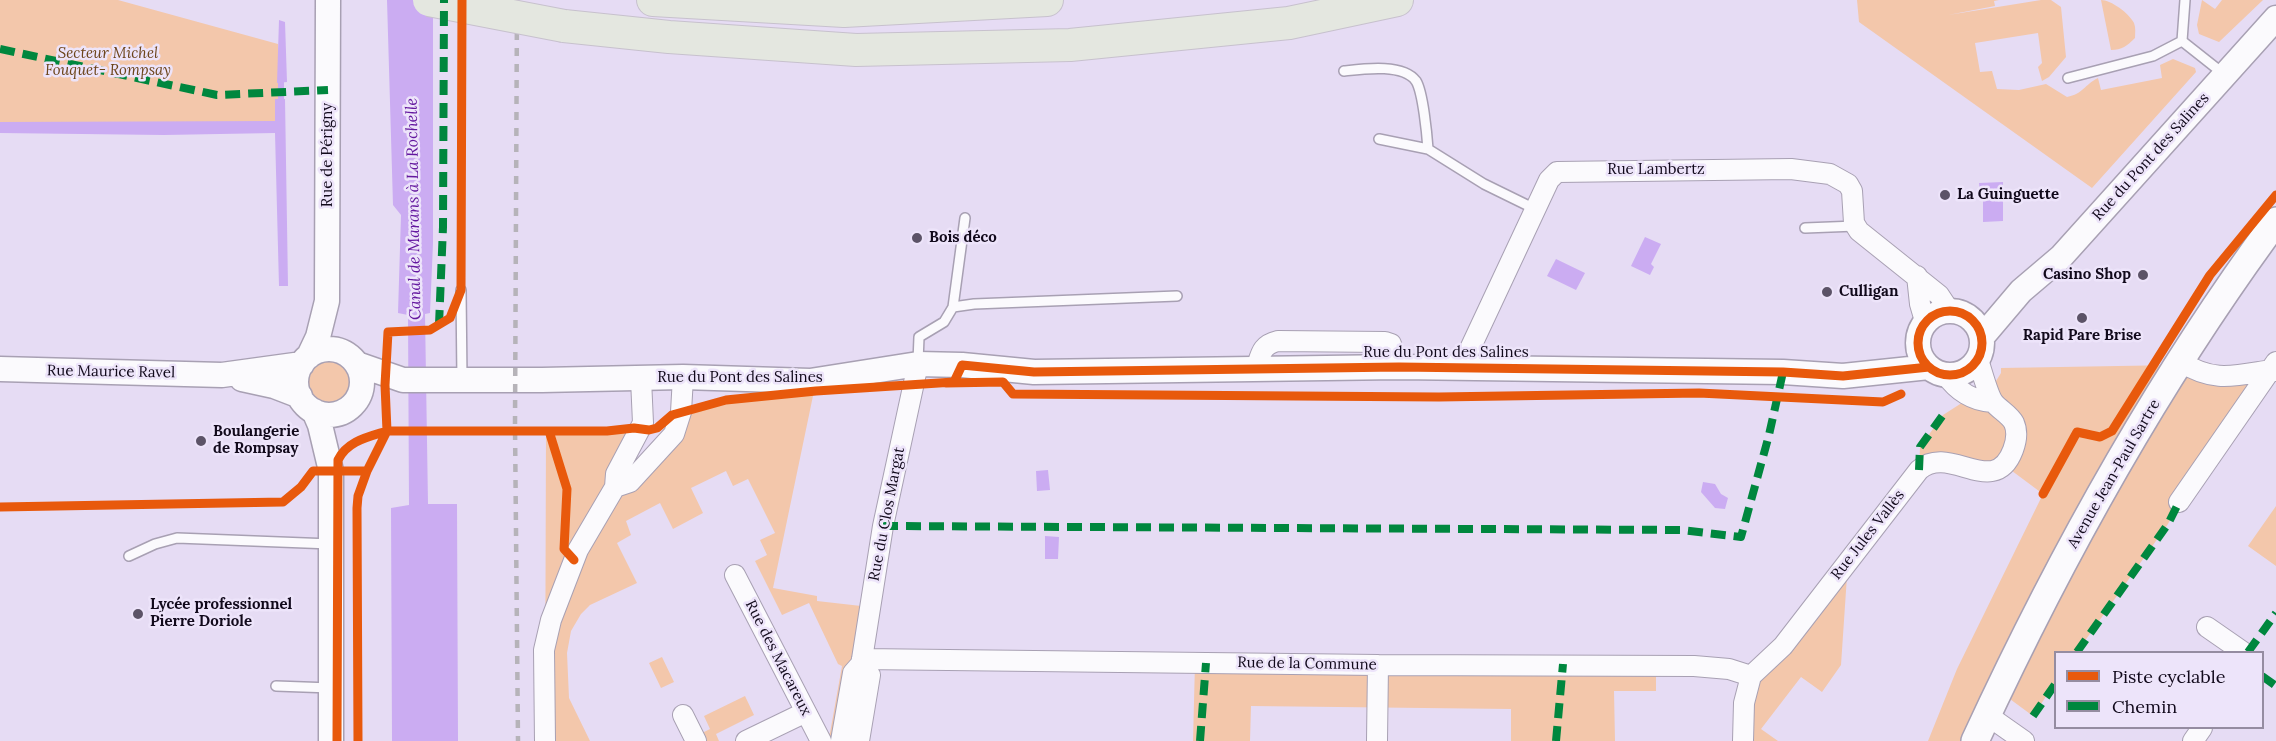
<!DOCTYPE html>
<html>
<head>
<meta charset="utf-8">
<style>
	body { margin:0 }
	#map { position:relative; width:2276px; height:741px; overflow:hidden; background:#e6dcf4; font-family:Lora,serif }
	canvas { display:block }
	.legend { position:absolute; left:2054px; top:651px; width:210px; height:78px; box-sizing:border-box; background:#ede4fa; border:2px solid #958ca1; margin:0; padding:8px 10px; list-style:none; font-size:18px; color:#11091b }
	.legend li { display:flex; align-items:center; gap:12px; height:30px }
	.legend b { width:30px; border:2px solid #958ca1 }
</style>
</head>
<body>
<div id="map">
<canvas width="2276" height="741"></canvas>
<ul class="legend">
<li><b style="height:8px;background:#e8590c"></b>Piste cyclable</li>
<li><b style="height:8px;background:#00873e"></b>Chemin</li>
</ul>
</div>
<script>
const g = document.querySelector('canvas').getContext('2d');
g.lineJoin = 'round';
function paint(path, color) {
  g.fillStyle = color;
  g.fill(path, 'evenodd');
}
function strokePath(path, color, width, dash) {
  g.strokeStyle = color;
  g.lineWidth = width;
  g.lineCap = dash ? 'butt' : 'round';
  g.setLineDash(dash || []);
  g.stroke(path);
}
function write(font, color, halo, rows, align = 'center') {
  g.font = font + ' Lora,serif';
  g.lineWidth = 5;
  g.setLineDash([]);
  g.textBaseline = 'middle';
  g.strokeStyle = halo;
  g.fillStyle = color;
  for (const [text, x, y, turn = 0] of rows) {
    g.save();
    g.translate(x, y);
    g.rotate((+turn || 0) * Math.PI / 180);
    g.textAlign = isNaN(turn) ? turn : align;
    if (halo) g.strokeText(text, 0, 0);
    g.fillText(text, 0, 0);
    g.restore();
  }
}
const green = new Path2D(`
	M 0,0 L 118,0 L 278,44 L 280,126 L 0,127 Z
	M 1857,0 L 1999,0 L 1994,1 L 1995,6 L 1948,15 L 2041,0 L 2051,0 L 2061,7 L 2066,57 L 2049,77 L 2042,81 L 2038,67 L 2042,63 L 2038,33 L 1975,43 L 1980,72 L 1992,71 L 1997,89 L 2019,90 L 2046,84 L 2067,97 C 2083,94 2084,85 2098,78 L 2101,90 L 2162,78 L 2160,65 L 2173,59 L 2195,68 L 2196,72 L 2092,188 L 1859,22 Z
	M 2101,0 C 2111,0 2129,13 2134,23 C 2136,28 2135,33 2135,38 C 2127,46 2122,50 2111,50 Z
	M 2202,0 L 2215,9 L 2222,0 L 2263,0 L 2219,42 L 2199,34 L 2197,25 Z
	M303 381a26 26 0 1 1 52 0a26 26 0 1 1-52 0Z
	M 2177,365 L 2195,371 L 2271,370 L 2179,502 L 2168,524 L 2077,652 L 2056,652 L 2055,683 L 2033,716 L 1999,691 L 1975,741 L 1928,741 L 1957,669 L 2043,494 L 2004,465 L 1919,470 L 1920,447 L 1943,415 L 1996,381 L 2001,373 L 2001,368 Z
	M 814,391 L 773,588 L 817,596 L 817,601 L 870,607 L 859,741 L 820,740 L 830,733 L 842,666 L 838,664 L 809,603 L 782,615 L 755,561 L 767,555 L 760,540 L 775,533 L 748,479 L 733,486 L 726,471 L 691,488 L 703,513 L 673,529 L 660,503 L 626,521 L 631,535 L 617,543 L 637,583 L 590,605 L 581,614 L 571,631 L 567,653 L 569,698 L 590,741 L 545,741 L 546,431 L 607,431 L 634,428 L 615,487 L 689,411 L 726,400 Z
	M 2276,506 L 2276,566 L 2248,546 Z
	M 1847,576 L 1841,665 L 1822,692 L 1801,677 L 1761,729 L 1778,741 L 1743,741 L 1751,676 Z
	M 662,657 L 674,682 L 661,688 L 649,663 Z
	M 1195,663 L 1656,665 L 1656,691 L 1614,691 L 1615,741 L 1511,741 L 1511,709 L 1251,706 L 1250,741 L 1193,741 Z
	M 745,696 L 754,715 L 716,734 L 719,741 L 704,741 L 700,734 L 710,729 L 704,716 Z`);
const water = new Path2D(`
	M 387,0 L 433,0 L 433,243 L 430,313 L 425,314 L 428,504 L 457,504 L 458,741 L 392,741 L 391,508 L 409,505 L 408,315 L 398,313 L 401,215 L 393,205 Z
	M 279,20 L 285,22 L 287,82 L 277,83 Z
	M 275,99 L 285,99 L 288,286 L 279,286 L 275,133 L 164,135 L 0,133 L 0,122 L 275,121 Z
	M 2003,182 L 2003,221 L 1983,222 L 1983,195 L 1980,194 L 1979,183 Z
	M 1645,237 L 1661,244 L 1651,264 L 1654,267 L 1650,275 L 1631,266 Z
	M 1556,259 L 1585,273 L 1576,290 L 1547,276 Z
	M 1048,470 L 1050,490 L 1037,491 L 1036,471 Z
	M 1703,482 L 1715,484 L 1721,494 L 1728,498 L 1725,509 L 1715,508 L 1701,492 Z
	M 1045,536 L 1059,537 L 1058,559 L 1045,559 Z`);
const stream = new Path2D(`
	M 281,106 L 281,74`);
const service = new Path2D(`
	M 2182,41 L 2225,75
	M 2182,41 L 2185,0
	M 1344,71 C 1362,69 1403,63 1416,81 C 1423,92 1427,135 1428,149
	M 2068,78 L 2153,56 L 2182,41
	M 1379,139 L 1428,149 L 1484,184 L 1535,209
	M 1805,228 L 1856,226
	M 461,290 L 462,380
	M 953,307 L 965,218
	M 918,362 L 919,337 L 944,322 L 953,307 L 974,304 L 1177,296
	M 129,556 L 155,544 L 177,538 L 331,544
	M 276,686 L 331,688`);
const minor = new Path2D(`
	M 1917,276 L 1920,304 L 1925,321
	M 2179,361 C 2214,383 2233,376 2271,370 L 2276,371
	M 1461,368 L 1549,180 L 1557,172 L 1791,169 L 1830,174 L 1848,184 L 1852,191 L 1854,223 L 1859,231 L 1939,295 L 1949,310
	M 1256,369 C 1261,354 1261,345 1278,341 L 1385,342 L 1391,344 L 1399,367
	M 1946,375 C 1957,391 1973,401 1992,402
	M 615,487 L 630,482 L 674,434 L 681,412 L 683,377
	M 2179,502 L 2276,362
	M 735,575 L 821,741
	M 2207,627 L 2243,652
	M 862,659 L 1378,665 L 1694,666 L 1729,669 L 1751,676
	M 683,715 L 696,741
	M 1987,715 L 2024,741
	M 545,741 L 544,650 L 551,620 L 578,550 L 615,487 L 616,474 L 643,423 L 641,379
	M 746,741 L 806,712
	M 841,741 L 853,673 L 861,664 L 862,659 L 883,526 L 918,364
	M 859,741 L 870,675 L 861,664
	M 1377,741 L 1378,665
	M 1743,741 L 1744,703 L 1751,676 L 1783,646 L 1919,470 C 1950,443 1994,500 2013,450 C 2016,442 2018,432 2014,423 C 2010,415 2000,410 1994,403 C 1988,396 1982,371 1978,360
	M 2193,741 L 2202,728`);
const tertiary = new Path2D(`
	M1918 343a32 32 0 1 1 64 0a32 32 0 1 1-64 0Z
	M 1982,337 L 2021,291 L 2061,257 L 2276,18
	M296 382a33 33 0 1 1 66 0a33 33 0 1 1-66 0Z
	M 309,356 L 318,337 L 327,301 L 328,0
	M 357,364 L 403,380 L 542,380 L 683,377 L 810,381 L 918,364 L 962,365 L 1034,372 L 1399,367 L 1783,372 L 1843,376 L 1929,367
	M 0,369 L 222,375 L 302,364
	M 242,379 L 274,386 L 300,396
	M 314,411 L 320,425 L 331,471 L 331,741`);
const secondary = new Path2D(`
	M 1975,741 C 2059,559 2157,382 2276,221`);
const trunk = new Path2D(`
	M 653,0 L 844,11 L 1047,0
	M 564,26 L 669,37 L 856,50 L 1070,45 L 1289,23 L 1397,0`);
const rail = new Path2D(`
	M 517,0 L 515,426 L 518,741`);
const trunkBridge = new Path2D(`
	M 429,0 L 564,26`);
const quiet = new Path2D(`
	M 0,49 L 217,95 L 328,90
	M 439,325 L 443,227 L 444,0
	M 1919,470 L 1920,447 L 1943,415
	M 883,526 L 1682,530 L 1741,537 L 1769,435 L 1783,372
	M 2077,652 L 2168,524 L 2179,502
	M 2248,652 L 2276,613
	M 2262,676 L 2276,686
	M 2033,716 L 2056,683
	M 1200,741 L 1206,663
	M 1556,741 L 1563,664`);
const cycleway = new Path2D(`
	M1918 343a32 32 0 1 1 64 0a32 32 0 1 1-64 0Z
	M 946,383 L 1003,382 L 1013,394 L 1439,397 L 1699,393 L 1883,402 L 1901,394
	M 549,431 L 567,489 L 564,549 L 574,560
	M 2043,494 L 2077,432 L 2100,437 L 2112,431 L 2210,275 L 2276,195
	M 0,507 L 283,502 L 301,487 L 313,471 L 367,471
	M 337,741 L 338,460 C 347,441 368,437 387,431 L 607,431 L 634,428 L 649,430 L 657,428 L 672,415 L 726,400 L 816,391 L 954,382 L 962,365 L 1034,372 L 1399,367 L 1783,372 L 1843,376 L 1929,367
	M 358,741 L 357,508 L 358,496 L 367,471 L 387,431 L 385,385 L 388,332 L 430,330 L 450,318 L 461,290 L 462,0`);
const markers = [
	[1945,195,6,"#5c5367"],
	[917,238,6,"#5c5367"],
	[2143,275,6,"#5c5367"],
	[1827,292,6,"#5c5367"],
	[2082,318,6,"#5c5367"],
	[201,441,6,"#5c5367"],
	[138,614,6,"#5c5367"]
];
const parkNames = [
	["Secteur Michel",108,54],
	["Fouquet- Rompsay",108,71]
];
const streetNames = [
	["Rue de Périgny",328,155,-90],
	["Rue du Pont des Salines",2151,157,-48],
	["Rue Lambertz",1656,170],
	["Rue du Pont des Salines",1446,353],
	["Rue Maurice Ravel",111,372,1],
	["Rue du Pont des Salines",740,378],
	["Avenue Jean-Paul Sartre",2114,474,-60],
	["Rue du Clos Margat",887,514,-79],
	["Rue Jules Vallès",1868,535,-52],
	["Rue des Macareux",778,658,63],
	["Rue de la Commune",1307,664,1]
];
const poiNames = [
	["La Guinguette",1957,195],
	["Bois déco",929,238],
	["Casino Shop",2131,275,"right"],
	["Culligan",1839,292],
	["Rapid Pare Brise",2082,336,"center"],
	["Boulangerie",213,432],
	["de Rompsay",213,449],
	["Lycée professionnel",150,605],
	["Pierre Doriole",150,622]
];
const waterNames = [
	["Canal de Marans à La Rochelle",414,209,-91]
];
paint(green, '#f3c7ab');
paint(water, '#cbacf2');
strokePath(stream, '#cbacf2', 6);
strokePath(service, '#a8a0b3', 12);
strokePath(minor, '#a8a0b3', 22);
strokePath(tertiary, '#a8a0b3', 27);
strokePath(secondary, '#a8a0b3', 30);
strokePath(trunk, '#c7c1cd', 34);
strokePath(service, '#fbfafd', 9);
strokePath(minor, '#fbfafd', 20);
strokePath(tertiary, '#fbfafd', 24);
strokePath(secondary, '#fbfafd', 27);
strokePath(trunk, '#e4e7e0', 32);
strokePath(rail, '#b6b3b9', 4.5, [8, 8]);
strokePath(trunkBridge, '#c7c1cd', 34, []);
strokePath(trunkBridge, '#e4e7e0', 32);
strokePath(quiet, '#00873e', 8, [15, 8]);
strokePath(cycleway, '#e8590c', 9);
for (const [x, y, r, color] of markers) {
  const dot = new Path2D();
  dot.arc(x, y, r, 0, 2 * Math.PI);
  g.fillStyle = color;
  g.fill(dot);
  strokePath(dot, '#ede4fa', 2);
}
write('italic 15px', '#6c441a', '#ede4fa', parkNames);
write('15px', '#11091b', '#ede4fa', streetNames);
write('bold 15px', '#11091b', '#ede4fa', poiNames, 'left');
write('italic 16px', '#64189f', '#ede4fa', waterNames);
</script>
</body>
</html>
